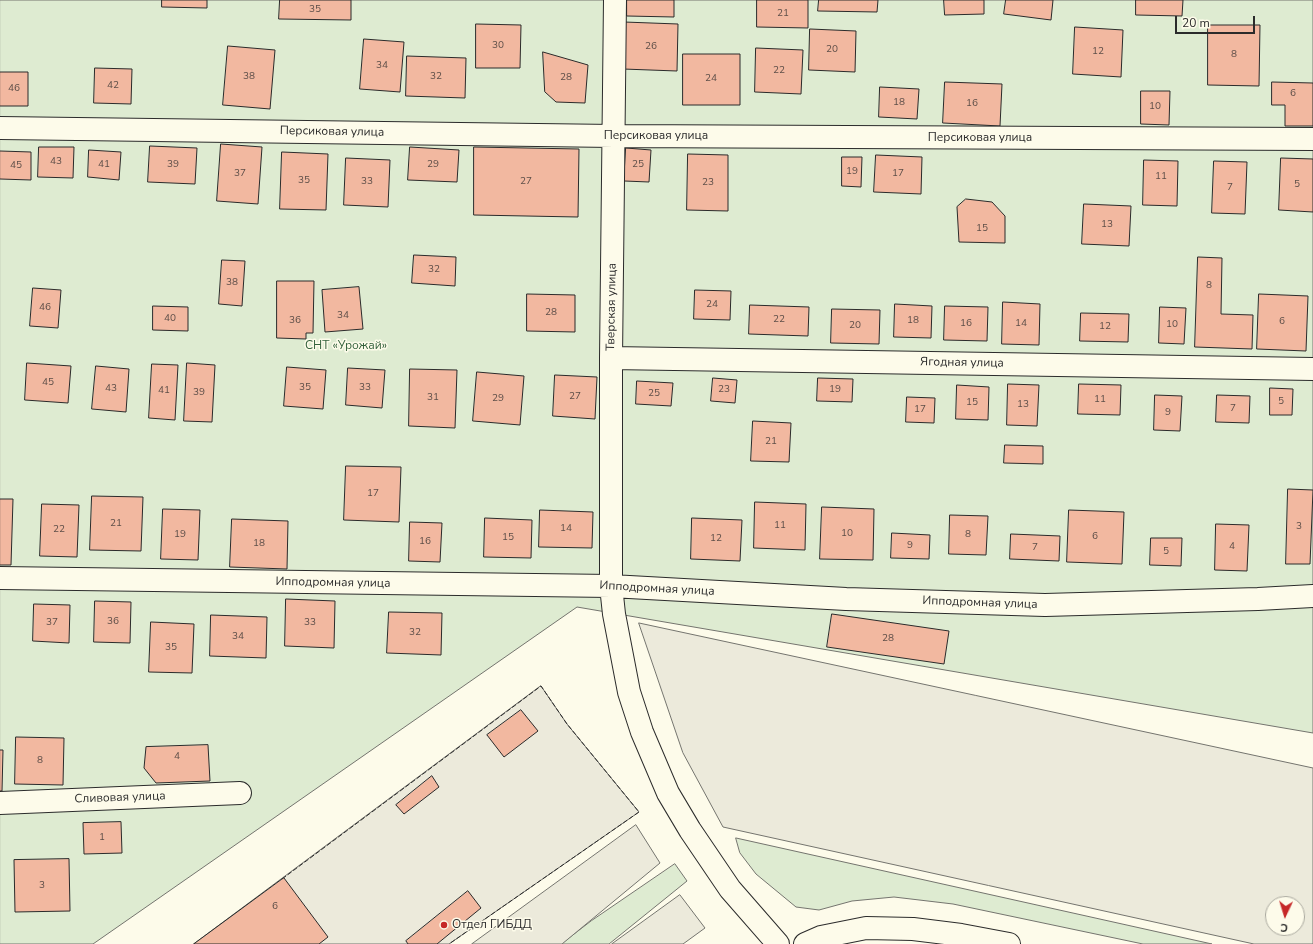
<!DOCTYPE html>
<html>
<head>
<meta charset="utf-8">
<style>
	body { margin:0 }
	#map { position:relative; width:1313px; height:944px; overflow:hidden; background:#fdfbea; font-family:"Nunito Sans",sans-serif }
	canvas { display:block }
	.north { position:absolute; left:1265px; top:896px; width:40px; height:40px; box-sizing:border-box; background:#fdfbea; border:1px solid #a9a89e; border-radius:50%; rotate:184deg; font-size:11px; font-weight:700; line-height:16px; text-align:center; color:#2b2b2b }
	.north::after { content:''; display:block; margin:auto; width:14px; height:18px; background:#c62828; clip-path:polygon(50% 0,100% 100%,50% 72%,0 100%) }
	.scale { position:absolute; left:1175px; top:16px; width:80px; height:18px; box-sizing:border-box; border:2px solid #2b2b2b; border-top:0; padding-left:5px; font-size:12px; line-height:14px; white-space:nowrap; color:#2b2b2b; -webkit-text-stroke:3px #fdfbea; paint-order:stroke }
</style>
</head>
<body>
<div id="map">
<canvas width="1313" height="944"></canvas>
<div class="north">С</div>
<div class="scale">20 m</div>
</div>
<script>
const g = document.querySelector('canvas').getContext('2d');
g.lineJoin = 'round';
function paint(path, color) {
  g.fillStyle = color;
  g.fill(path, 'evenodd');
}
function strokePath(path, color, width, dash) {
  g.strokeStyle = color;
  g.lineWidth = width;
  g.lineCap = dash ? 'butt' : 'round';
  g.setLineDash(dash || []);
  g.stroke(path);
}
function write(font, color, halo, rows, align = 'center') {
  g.font = font + ' "Nunito Sans",sans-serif';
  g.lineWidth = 3;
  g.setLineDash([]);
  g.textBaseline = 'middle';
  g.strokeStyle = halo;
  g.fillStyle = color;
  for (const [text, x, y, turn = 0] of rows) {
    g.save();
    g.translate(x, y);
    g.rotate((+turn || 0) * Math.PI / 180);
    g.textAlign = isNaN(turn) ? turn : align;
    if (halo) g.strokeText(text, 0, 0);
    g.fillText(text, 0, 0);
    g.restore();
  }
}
const green = new Path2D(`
	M 0,0 L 1313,0 L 1313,733 L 577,607 L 93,944 L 0,944 Z
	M 736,838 L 1212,944 L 1143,944 L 953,904 L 894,897 L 852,901 L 819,910 L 796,907 L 756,874 L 740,853 Z
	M 675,864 L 687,881 L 609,944 L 561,944 L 591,921 Z`);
const parking = new Path2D(`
	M 639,623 L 1313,768 L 1313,944 L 1254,944 L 723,827 L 683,753 ZM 1273,904 L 1297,904 L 1297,928 L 1273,928 Z
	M 541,686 L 567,724 L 639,812 L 449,944 L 194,944 Z
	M 636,825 L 660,863 L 562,944 L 472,944 Z
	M 680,895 L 705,928 L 683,944 L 612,944 Z`);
const building = new Path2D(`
	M 162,0 L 207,0 L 207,8 L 162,7 Z
	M 280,0 L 351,0 L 351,20 L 279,19 Z
	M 627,0 L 674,0 L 674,17 L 627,16 Z
	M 757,0 L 808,0 L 808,28 L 757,27 Z
	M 819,0 L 878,0 L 877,12 L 818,11 Z
	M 944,0 L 984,0 L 984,14 L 945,15 Z
	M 1006,0 L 1053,0 L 1051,20 L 1004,14 Z
	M 1136,0 L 1183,0 L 1182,16 L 1136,15 Z
	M 624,22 L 678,24 L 677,71 L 623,69 Z
	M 476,24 L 521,25 L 520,68 L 476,68 Z
	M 1208,25 L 1260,25 L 1259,86 L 1208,85 Z
	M 1075,27 L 1123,30 L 1121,77 L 1073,74 Z
	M 810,29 L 856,31 L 855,72 L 809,70 Z
	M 364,39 L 404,42 L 400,92 L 360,89 Z
	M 228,46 L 275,50 L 270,109 L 223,105 Z
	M 756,48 L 803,50 L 801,94 L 755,92 Z
	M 543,52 L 588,65 L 585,103 L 556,102 L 545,92 Z
	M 683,54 L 740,54 L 740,105 L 683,105 Z
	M 407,56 L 466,58 L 465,98 L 406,96 Z
	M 95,68 L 132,69 L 131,104 L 94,103 Z
	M 0,72 L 28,72 L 28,106 L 0,106 Z
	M 945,82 L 1002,84 L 1000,126 L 943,123 Z
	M 1272,82 L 1313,83 L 1313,126 L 1285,126 L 1285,105 L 1272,105 Z
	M 880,87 L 919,89 L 917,119 L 879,117 Z
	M 1141,91 L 1170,91 L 1169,125 L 1141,124 Z
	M 221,144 L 262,147 L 258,204 L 217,201 Z
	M 150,146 L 197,148 L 195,184 L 148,182 Z
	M 39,147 L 74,147 L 73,178 L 38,177 Z
	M 410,147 L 459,150 L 457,182 L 408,180 Z
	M 474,147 L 579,149 L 578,217 L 474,215 Z
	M 626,148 L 651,150 L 649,182 L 624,181 Z
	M 89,150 L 121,152 L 119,180 L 88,177 Z
	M 0,151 L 31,152 L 31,180 L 0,179 Z
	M 282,152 L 328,154 L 326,210 L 280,209 Z
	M 688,154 L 728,155 L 728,211 L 687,210 Z
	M 876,155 L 922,157 L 921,194 L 874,192 Z
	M 842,157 L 862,157 L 861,187 L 842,186 Z
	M 346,158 L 390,160 L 388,207 L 344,205 Z
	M 1281,158 L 1313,159 L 1313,212 L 1279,210 Z
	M 1144,160 L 1178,161 L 1177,206 L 1143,205 Z
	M 1214,161 L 1247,162 L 1245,214 L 1212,213 Z
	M 966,199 L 992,202 L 1005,216 L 1005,243 L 959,242 L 957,207 Z
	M 1084,204 L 1131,206 L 1129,246 L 1082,244 Z
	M 414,255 L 456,257 L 455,286 L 412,283 Z
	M 1198,257 L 1222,258 L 1221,314 L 1253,315 L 1252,349 L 1195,347 Z
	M 222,260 L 245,261 L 242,306 L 219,304 Z
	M 277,281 L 314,281 L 313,333 L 306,333 L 306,339 L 277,338 Z
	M 359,287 L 363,329 L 325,332 L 322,290 Z
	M 33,288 L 61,290 L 58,328 L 30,326 Z
	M 695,290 L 731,291 L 730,320 L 694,319 Z
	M 527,294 L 575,295 L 575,332 L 527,331 Z
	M 1259,294 L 1308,296 L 1306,351 L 1257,349 Z
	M 1003,302 L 1040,304 L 1039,345 L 1002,344 Z
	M 895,304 L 932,306 L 931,338 L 894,337 Z
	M 750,305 L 809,307 L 808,336 L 749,334 Z
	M 153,306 L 188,307 L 188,331 L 153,330 Z
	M 945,306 L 988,307 L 987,341 L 944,340 Z
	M 1160,307 L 1186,308 L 1184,344 L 1159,343 Z
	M 832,309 L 880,310 L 879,344 L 831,343 Z
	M 1081,313 L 1129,314 L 1128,342 L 1080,341 Z
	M 27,363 L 71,366 L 68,403 L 25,400 Z
	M 187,363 L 215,365 L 212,422 L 184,421 Z
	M 152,364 L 178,365 L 175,420 L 149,418 Z
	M 96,366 L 129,369 L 126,412 L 92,409 Z
	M 287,367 L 326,370 L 323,409 L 284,406 Z
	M 348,368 L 385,370 L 382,408 L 346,405 Z
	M 410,369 L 457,370 L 455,428 L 409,426 Z
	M 477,372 L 524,376 L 520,425 L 473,421 Z
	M 555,375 L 597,377 L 595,419 L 553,416 Z
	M 713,378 L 737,380 L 735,403 L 711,401 Z
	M 818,378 L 853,379 L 852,402 L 817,401 Z
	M 637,381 L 673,383 L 671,406 L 636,404 Z
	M 1008,384 L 1039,385 L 1037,426 L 1007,425 Z
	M 1079,384 L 1121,385 L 1120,415 L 1078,414 Z
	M 957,385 L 989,387 L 988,420 L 956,419 Z
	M 1270,388 L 1293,389 L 1292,415 L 1270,415 Z
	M 1155,395 L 1182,396 L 1180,431 L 1154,430 Z
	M 1217,395 L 1250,396 L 1249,423 L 1216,422 Z
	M 907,397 L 935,398 L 934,423 L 906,422 Z
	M 753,421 L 791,423 L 789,462 L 751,461 Z
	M 1005,445 L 1043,446 L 1043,464 L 1004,463 Z
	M 346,466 L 401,467 L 399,522 L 344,520 Z
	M 1288,489 L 1313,490 L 1310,564 L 1286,564 Z
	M 92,496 L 143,497 L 141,551 L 90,550 Z
	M 0,499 L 13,499 L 11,565 L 0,565 Z
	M 755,502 L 806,504 L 805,550 L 754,548 Z
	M 42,504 L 79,505 L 77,557 L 40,556 Z
	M 822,507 L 874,509 L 873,560 L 820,559 Z
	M 163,509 L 200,510 L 198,560 L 161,559 Z
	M 540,510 L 593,512 L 592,548 L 539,547 Z
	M 1069,510 L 1124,512 L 1122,564 L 1067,562 Z
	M 950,515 L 988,516 L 986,555 L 949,554 Z
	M 485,518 L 532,520 L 531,558 L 484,557 Z
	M 692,518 L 742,520 L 740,561 L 691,559 Z
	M 232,519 L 288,521 L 287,569 L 230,567 Z
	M 410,522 L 442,523 L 440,562 L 409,561 Z
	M 1216,524 L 1249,525 L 1247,571 L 1215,570 Z
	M 892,533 L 930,535 L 929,559 L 891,558 Z
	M 1011,534 L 1060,536 L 1059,561 L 1010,559 Z
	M 1151,538 L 1182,538 L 1181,566 L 1150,565 Z
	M 286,599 L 335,601 L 334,648 L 285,646 Z
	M 95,601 L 131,602 L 130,643 L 94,642 Z
	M 34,604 L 70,605 L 69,643 L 33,641 Z
	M 389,612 L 442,613 L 441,655 L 387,653 Z
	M 832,614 L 949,631 L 944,664 L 827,647 Z
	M 211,615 L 267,617 L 266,658 L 210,656 Z
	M 151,622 L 194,624 L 192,673 L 149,672 Z
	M 521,710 L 538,731 L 504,757 L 487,735 Z
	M 16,737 L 64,738 L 63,785 L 15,784 Z
	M 208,745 L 210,781 L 156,783 L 144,768 L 146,747 Z
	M 0,750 L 3,750 L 2,791 L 0,791 Z
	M 432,776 L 439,787 L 404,814 L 396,805 Z
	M 121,822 L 122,853 L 84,854 L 83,823 Z
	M 69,859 L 70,911 L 15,912 L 14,860 Z
	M 284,878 L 328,937 L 319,944 L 194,944 Z
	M 468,891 L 481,908 L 437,944 L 408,944 L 406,941 Z`);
const minor = new Path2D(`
	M 615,0 L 611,358 L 611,586 L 614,614 L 629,692 L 642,732 L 668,793 L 690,830 L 730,889 L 778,944
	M 0,128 L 614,136 L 1313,139
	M 611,358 L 1313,369
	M 0,578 L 611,586 L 846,599 L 1045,605 L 1258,599 L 1313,596
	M 0,803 L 240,793`);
const tertiary = new Path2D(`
	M 805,944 L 821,937 L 866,928 L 913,929 L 961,935 L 1009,944`);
const fence = new Path2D(`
	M 282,879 L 541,686 L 567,724 L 639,812 L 449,944`);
const markers = [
	[444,925,4,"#c62828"]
];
const numberNames = [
	["35",315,10],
	["21",783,14],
	["30",498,46],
	["26",651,47],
	["20",832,50],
	["12",1098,52],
	["8",1234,55],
	["34",382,66],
	["22",779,71],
	["38",249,77],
	["32",436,77],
	["28",566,78],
	["24",711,79],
	["42",113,86],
	["46",14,89],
	["6",1293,94],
	["18",899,103],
	["16",972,104],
	["10",1155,107],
	["43",56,162],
	["41",104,165],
	["39",173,165],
	["29",433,165],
	["25",638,165],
	["45",16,166],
	["19",852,172],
	["37",240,174],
	["17",898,174],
	["11",1161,177],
	["35",304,181],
	["33",367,182],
	["27",526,182],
	["23",708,183],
	["5",1297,185],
	["7",1230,188],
	["13",1107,225],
	["15",982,229],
	["32",434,270],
	["38",232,283],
	["8",1209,286],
	["24",712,305],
	["46",45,308],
	["28",551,313],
	["34",343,316],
	["40",170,319],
	["22",779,320],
	["36",295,321],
	["18",913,321],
	["6",1282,322],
	["16",966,324],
	["14",1021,324],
	["10",1172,325],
	["20",855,326],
	["12",1105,327],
	["45",48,383],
	["35",305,388],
	["33",365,388],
	["43",111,389],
	["23",724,390],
	["19",835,390],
	["41",164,391],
	["39",199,393],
	["25",654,394],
	["27",575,397],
	["31",433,398],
	["29",498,399],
	["11",1100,400],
	["5",1281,402],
	["15",972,403],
	["13",1023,405],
	["7",1233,409],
	["17",920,410],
	["9",1168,413],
	["21",771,442],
	["17",373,494],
	["21",116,524],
	["11",780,526],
	["3",1299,527],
	["14",566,529],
	["22",59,530],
	["10",847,534],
	["19",180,535],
	["8",968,535],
	["6",1095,537],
	["15",508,538],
	["12",716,539],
	["16",425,542],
	["18",259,544],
	["9",910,546],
	["4",1232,547],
	["7",1035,548],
	["5",1166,552],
	["36",113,622],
	["37",52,623],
	["33",310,623],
	["32",415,633],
	["34",238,637],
	["28",888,639],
	["35",171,648],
	["4",177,757],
	["8",40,761],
	["1",102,838],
	["3",42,886],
	["6",275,907]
];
const streetNames = [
	["Персиковая улица",332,132,1],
	["Персиковая улица",656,136],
	["Персиковая улица",980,138],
	["Тверская улица",612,307,-89],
	["Ягодная улица",962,363,1],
	["Ипподромная улица",333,583,1],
	["Ипподромная улица",657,589,3],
	["Ипподромная улица",980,603,2],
	["Сливовая улица",120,798,-2]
];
const parkNames = [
	["СНТ «Урожай»",346,346]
];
const poiNames = [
	["Отдел ГИБДД",452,925]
];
paint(green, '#deebd1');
strokePath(green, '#74746e', 1);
paint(parking, '#eceadb');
strokePath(parking, '#74746e', 1);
paint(building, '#f2b8a0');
strokePath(building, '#2b2b2b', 1);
strokePath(minor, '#2b2b2b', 24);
strokePath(tertiary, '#2b2b2b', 24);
strokePath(minor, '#fdfbea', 22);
strokePath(tertiary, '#fdfbea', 22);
strokePath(fence, '#2b2b2b', 1, [5, 2]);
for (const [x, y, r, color] of markers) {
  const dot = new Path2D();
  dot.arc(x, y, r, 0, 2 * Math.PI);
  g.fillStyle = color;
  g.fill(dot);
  strokePath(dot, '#fdfbea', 1.5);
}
write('10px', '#5d4e48', null, numberNames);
write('12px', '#2b2b2b', '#fdfbea', streetNames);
write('12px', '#34623c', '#fdfbea', parkNames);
write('12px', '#2b2b2b', '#fdfbea', poiNames, 'left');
</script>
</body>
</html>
